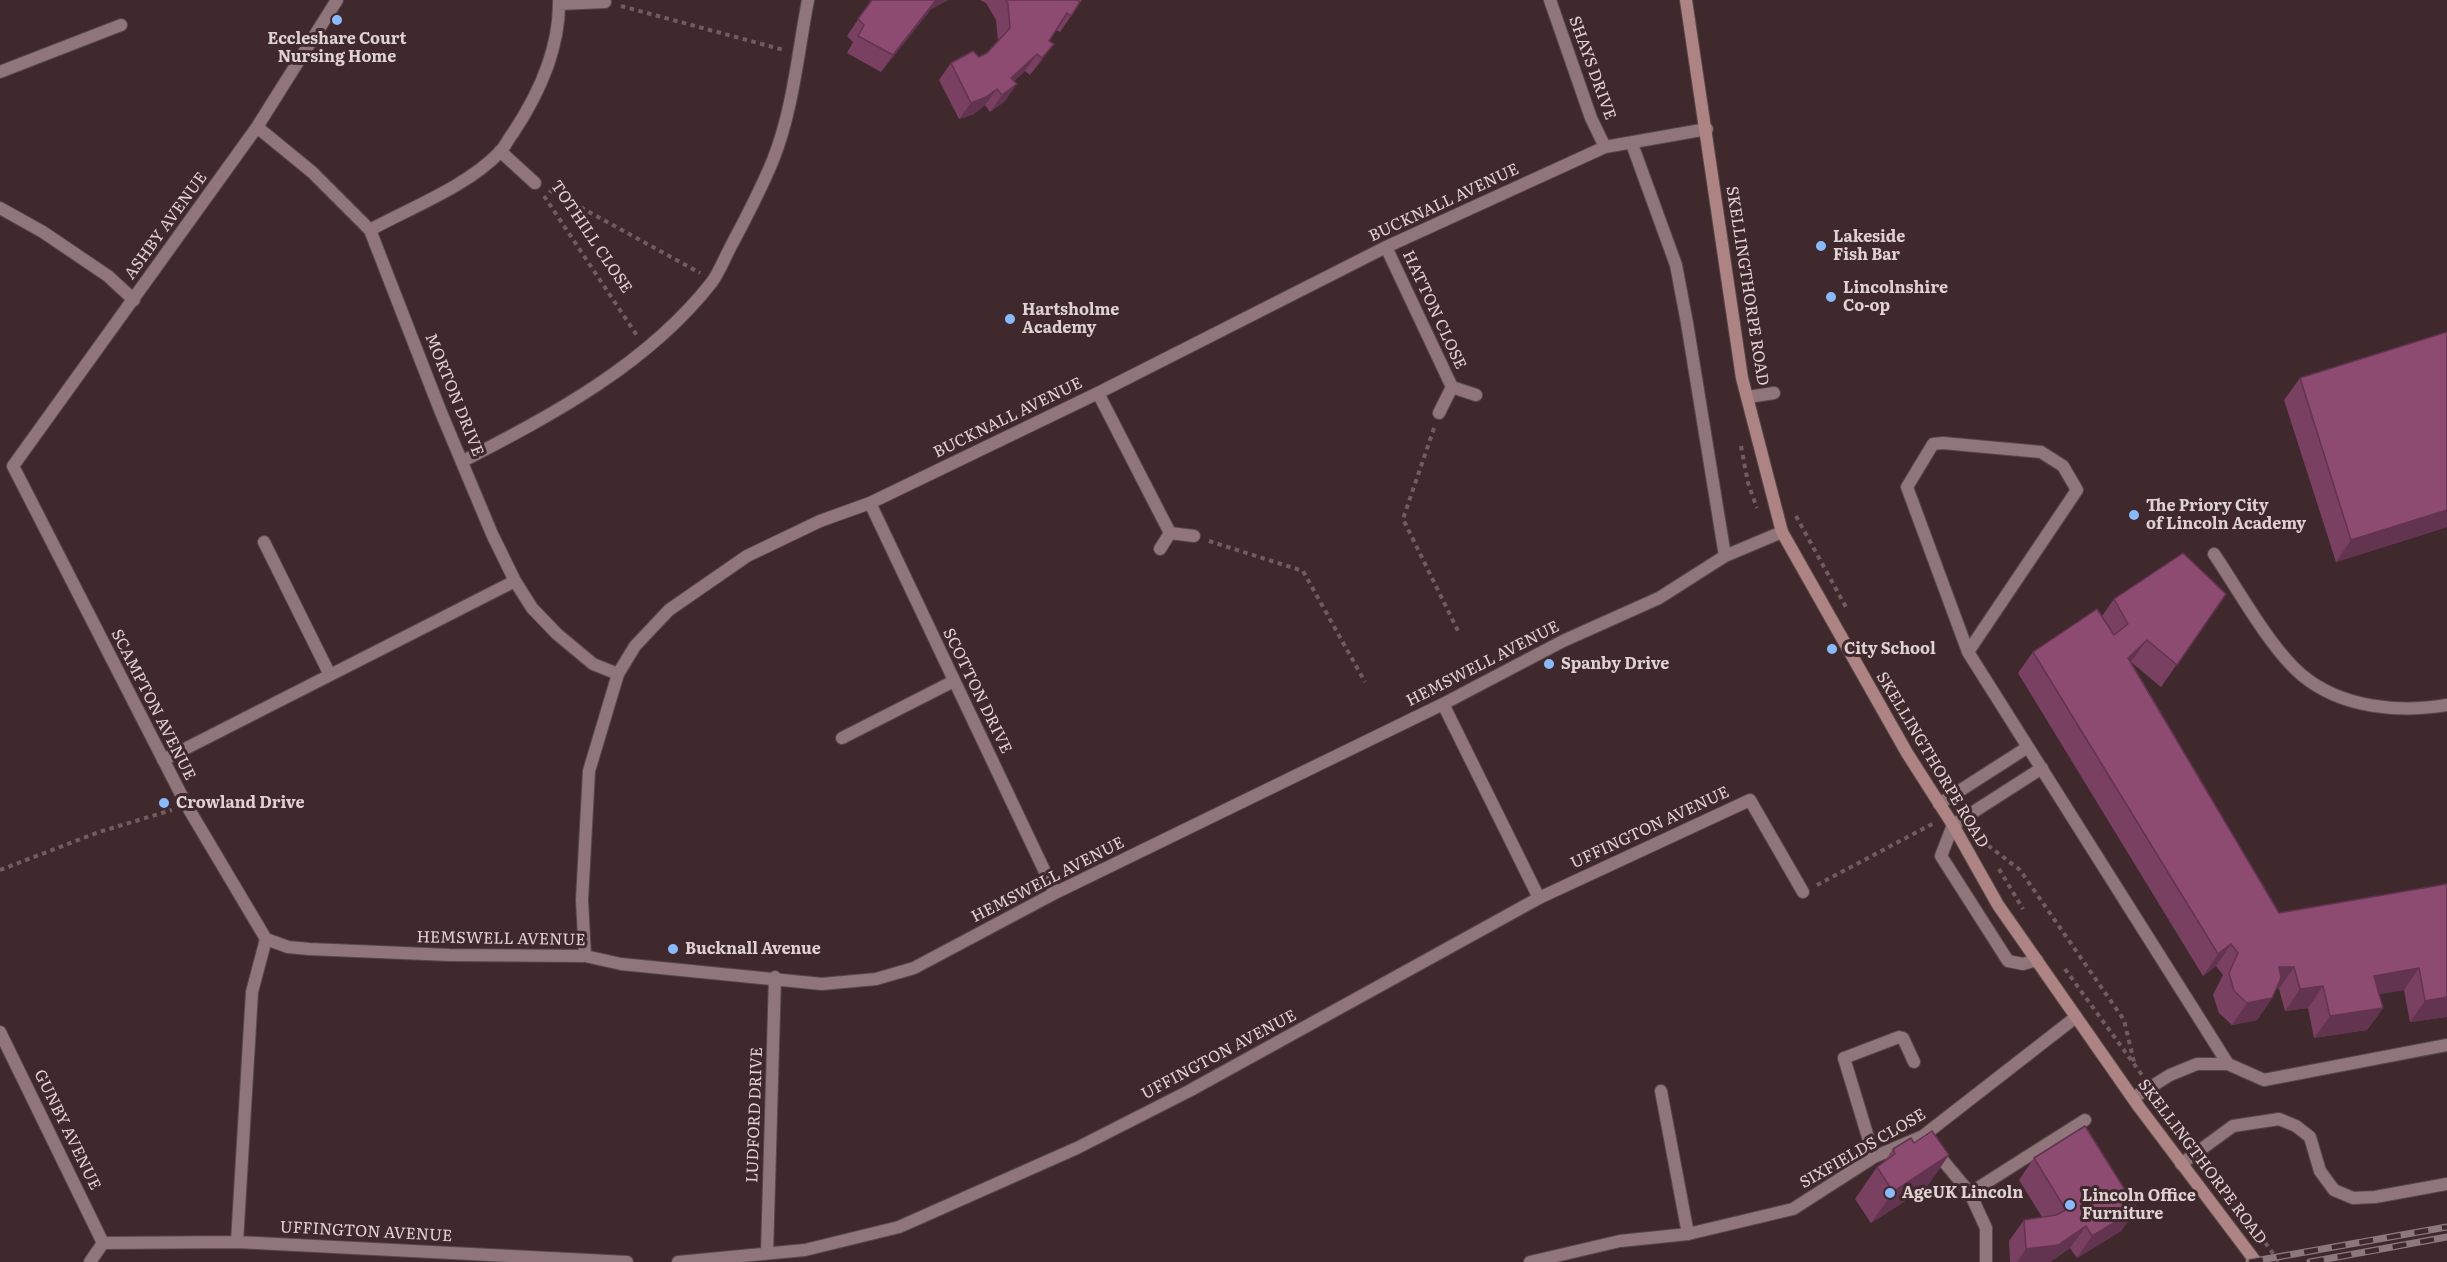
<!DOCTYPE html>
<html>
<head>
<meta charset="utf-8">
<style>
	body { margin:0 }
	canvas { display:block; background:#3f292d }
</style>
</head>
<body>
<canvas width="2447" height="1262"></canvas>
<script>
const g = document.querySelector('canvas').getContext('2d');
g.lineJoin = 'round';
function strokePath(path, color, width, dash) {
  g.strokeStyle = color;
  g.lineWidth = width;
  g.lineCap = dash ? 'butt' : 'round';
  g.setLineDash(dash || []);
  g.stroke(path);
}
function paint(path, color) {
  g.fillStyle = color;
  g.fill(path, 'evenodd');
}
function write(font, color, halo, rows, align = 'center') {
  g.font = font + ' Literata,serif';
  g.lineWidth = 6;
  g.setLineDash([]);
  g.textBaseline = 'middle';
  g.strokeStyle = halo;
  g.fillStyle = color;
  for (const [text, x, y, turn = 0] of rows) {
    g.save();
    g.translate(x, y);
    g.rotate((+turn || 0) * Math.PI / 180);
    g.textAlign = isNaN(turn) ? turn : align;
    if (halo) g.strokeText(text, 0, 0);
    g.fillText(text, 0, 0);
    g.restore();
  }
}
const path = new Path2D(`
	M 621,6 L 784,50
	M 549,190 L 700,273
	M 544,196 L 638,337
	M 1434,428 L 1403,519 L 1459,633
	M 1741,446 L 1748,483 L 1757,508
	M 1796,516 L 1847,609
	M 1209,541 L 1303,571 L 1365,682
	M 1882,671 L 1938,768
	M 1981,840 L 2020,870 L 2124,1020 L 2134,1062
	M 1999,869 L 2023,909
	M 0,870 L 99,832 L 172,810
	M 1817,885 L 1934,823
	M 2065,969 L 2142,1075
	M 2159,1098 L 2191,1139
	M 2208,1162 L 2279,1262`);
const service = new Path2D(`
	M 0,72 L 121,25
	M 1748,397 L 1774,393
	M 1943,443 L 2041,452 L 2063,466 L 2077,490 L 1968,652 L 1907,487 L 1933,444 Z
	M 2214,554 C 2238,589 2271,650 2303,676 C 2342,708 2399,713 2447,705
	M 1968,652 L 2228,1064
	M 1939,804 L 2028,747
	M 2037,960 L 2023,964 L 2008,961 L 1941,856 L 1953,825 L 2042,768
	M 1844,1058 L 1899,1037 L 1903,1038 L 1914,1062
	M 2133,1098 L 2170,1075 L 2197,1064 L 2228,1064 L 2264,1080 L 2447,1045
	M 2025,1158 L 2085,1120`);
const minor = new Path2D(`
	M 1550,0 L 1591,118 L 1605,147
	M 559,4 L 605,2
	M 257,127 L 312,172 L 370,230 L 440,410 L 492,534 L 515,581 L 532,608 L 557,634 L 593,664 L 618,674
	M 1632,144 L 1676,265 L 1687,323 L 1725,556
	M 500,151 L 535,183
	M 0,208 L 43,232 L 108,276 L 134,300
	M 370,230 C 412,207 466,187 500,152 C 505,147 508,139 513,133 C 539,94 560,48 559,0
	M 1386,247 L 1452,387
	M 1452,387 L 1476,395
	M 1098,393 L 1170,533 L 1160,549
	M 1439,413 L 1452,387
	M 463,461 C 554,414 648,364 712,282 C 720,271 725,257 731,246 C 746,218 761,189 773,160 C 793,110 798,52 808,0
	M 13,466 L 187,806 L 266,939 L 252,992 L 237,1242
	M 13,466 L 257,127 L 337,0
	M 870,503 L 1055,893
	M 1170,533 L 1194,536
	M 264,542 L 330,675
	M 1443,704 L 1539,898
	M 842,738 L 954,681
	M 163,760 L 515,581
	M 266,939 L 288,947 L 309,949 L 449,955 L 585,956 L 621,964 L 822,984 L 876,979 L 914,968 L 1055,893 L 1443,704 L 1563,641 L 1659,598 L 1725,556 L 1782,532
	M 585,956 L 582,900 L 589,771 L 618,674 L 635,646 L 669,610 L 747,556 L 820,521 L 870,503 L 1098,393 L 1386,247 L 1605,147 L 1707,129
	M 0,1032 L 103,1243
	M 1844,1058 L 1874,1157
	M 1661,1091 L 1688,1234
	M 1935,1151 L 1970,1193 L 1986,1228 L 1986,1262
	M 2181,1164 L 2233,1126 L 2279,1119 L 2296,1126 L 2310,1137 L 2320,1171 L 2334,1190 L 2353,1198 L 2375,1197 L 2447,1184
	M 1970,1193 L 2025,1158
	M 103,1243 L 237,1242 L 627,1262
	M 767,1253 L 775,977
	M 90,1262 L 103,1243
	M 678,1262 L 805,1250 L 899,1227 L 1077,1148 L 1189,1091 L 1539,898 L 1750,800 L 1803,892
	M 1530,1262 L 1620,1241 L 1688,1234 L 1793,1209 L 1874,1157 L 1923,1136 L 2076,1017`);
const secondary = new Path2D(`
	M 1686,0 L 1742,378 L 1782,532 L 1907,753 L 1953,825 L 1998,905 L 2139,1107 L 2256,1262`);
const rail = new Path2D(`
	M 2249,1262 L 2447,1227
	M 2310,1262 L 2447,1237`);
const wall = new Path2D(`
	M 871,0 L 948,0 L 931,9 L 881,72 L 847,53 L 853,42 L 847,36 Z
	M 980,0 L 1082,0 L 1060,32 L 1056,30 L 1049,41 L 1042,60 L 1030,75 L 1025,71 L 1014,81 L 1005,101 L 990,112 L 985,105 L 974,114 L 959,119 L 939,80 L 951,63 L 979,57 L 987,53 L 998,41 L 996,20 L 986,3 Z
	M 2447,332 L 2447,527 L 2336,562 L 2284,400 L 2300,378 Z
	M 2226,594 L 2161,687 L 2131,662 L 2279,913 L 2447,884 L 2447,1017 L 2410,1022 L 2404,990 L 2379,994 L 2383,1008 L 2367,1030 L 2314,1038 L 2308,1008 L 2285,1011 L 2279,989 L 2276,989 L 2272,998 L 2257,1020 L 2232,1025 L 2219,1013 L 2213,995 L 2223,975 L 2216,966 L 2203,976 L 2018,673 L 2033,652 L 2102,616 L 2114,599 Z
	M 1914,1143 L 1927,1187 L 1871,1223 L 1855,1199 L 1877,1167 L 1884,1162 L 1893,1149 Z
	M 2034,1158 L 2137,1209 L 2121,1231 L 2077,1258 L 2070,1248 L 2050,1262 L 2010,1262 L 2009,1241 L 2024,1220 L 2042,1217 L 2019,1180 Z`);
const shadedWall = new Path2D(`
	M 936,0 L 948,0 L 931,9 L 881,72 L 893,55 Z
	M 1054,44 L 1042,60 L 1030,75 L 1042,58 Z
	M 1037,54 L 1025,71 L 999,95 L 1011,78 Z
	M 1017,84 L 1005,101 L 990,112 L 1002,95 Z
	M 997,89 L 985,105 L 974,114 L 959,119 L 971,103 Z
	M 2447,510 L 2447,527 L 2336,562 L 2351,540 Z
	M 2147,640 L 2131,662 L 2113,680 L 2128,658 Z
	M 2231,944 L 2216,966 L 2203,976 L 2218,954 Z
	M 2279,967 L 2294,967 L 2279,989 L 2264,989 Z
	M 2419,968 L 2404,990 L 2359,998 L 2374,976 Z
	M 2323,986 L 2308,1008 L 2285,1011 L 2300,989 Z
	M 2447,997 L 2447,1017 L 2410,1022 L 2425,1001 Z
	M 2272,998 L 2257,1020 L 2232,1025 L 2247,1003 Z
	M 2383,1008 L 2367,1030 L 2314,1038 L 2330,1016 Z
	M 1949,1155 L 1927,1187 L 1871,1223 L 1893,1192 Z
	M 2137,1209 L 2121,1231 L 2077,1258 L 2092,1236 Z
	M 2086,1226 L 2070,1248 L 2050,1262 L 2017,1262 L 2026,1249 Z`);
const building = new Path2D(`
	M 872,0 L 936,0 L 893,55 L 858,36 L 864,25 L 858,19 Z
	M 1006,0 L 1077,0 L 1080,2 L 1071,16 L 1067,13 L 1049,41 L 1054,44 L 1042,58 L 1037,54 L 1011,78 L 1017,84 L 1002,95 L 997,89 L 986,97 L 971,103 L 951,63 L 973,51 L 979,57 L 987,53 L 1010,28 L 1008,4 Z
	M 2447,332 L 2447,510 L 2351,540 L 2300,378 Z
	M 2183,553 L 2226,594 L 2177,665 L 2147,640 L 2128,658 L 2279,913 L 2447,884 L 2447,997 L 2425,1001 L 2419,968 L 2374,976 L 2383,1008 L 2330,1016 L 2323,986 L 2300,989 L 2294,967 L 2279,967 L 2281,978 L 2272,998 L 2247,1003 L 2234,991 L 2229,973 L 2238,953 L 2231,944 L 2218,954 L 2033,652 L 2097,609 L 2114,635 L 2128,624 L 2114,599 Z
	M 2085,1126 L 2137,1209 L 2092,1236 L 2086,1226 L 2058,1245 L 2026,1249 L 2024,1220 L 2056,1215 L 2066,1210 L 2034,1158 Z
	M 1932,1131 L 1949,1155 L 1893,1192 L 1877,1167 L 1895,1154 L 1893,1149 L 1911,1138 L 1914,1143 Z`);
const markers = [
	[337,20,6,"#8abafc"],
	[1821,246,6,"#8abafc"],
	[1831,297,6,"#8abafc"],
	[1010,319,6,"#8abafc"],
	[2134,515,6,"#8abafc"],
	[1832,649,6,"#8abafc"],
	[1549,664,6,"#8abafc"],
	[164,803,6,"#8abafc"],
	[673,949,6,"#8abafc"],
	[1890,1193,6,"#8abafc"],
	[2070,1205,6,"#8abafc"]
];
const poiNames = [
	["Eccleshare Court",337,39,"center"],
	["Nursing Home",337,57,"center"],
	["Lakeside",1833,237],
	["Fish Bar",1833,255],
	["Lincolnshire",1843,288],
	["Co-op",1843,306],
	["Hartsholme",1022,310],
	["Academy",1022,328],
	["The Priory City",2146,506],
	["of Lincoln Academy",2146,524],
	["City School",1844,649],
	["Spanby Drive",1561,664],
	["Crowland Drive",176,803],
	["Bucknall Avenue",685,949],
	["AgeUK Lincoln",1902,1193],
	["Lincoln Office",2082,1196],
	["Furniture",2082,1214]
];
const streetNames = [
	["SHAYS DRIVE",1592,68,70],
	["BUCKNALL AVENUE",1444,203,-25],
	["ASHBY AVENUE",166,226,-54],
	["TOTHILL CLOSE",591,237,56],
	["SKELLINGTHORPE ROAD",1747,286,81],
	["HATTON CLOSE",1434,310,65],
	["MORTON DRIVE",454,395,68],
	["BUCKNALL AVENUE",1008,418,-26],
	["HEMSWELL AVENUE",1483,664,-27],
	["SCOTTON DRIVE",977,691,64],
	["SCAMPTON AVENUE",153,705,63],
	["SKELLINGTHORPE ROAD",1932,760,59],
	["UFFINGTON AVENUE",1650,828,-25],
	["HEMSWELL AVENUE",1048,880,-27],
	["HEMSWELL AVENUE",501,939,1],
	["UFFINGTON AVENUE",1219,1055,-28],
	["LUDFORD DRIVE",755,1115,-88],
	["GUNBY AVENUE",67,1130,64],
	["SIXFIELDS CLOSE",1863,1149,-30],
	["SKELLINGTHORPE ROAD",2202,1162,53],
	["UFFINGTON AVENUE",366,1232,3]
];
strokePath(service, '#59474a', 14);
strokePath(minor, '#59474a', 14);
strokePath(secondary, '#59474a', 14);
strokePath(path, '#715d60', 4, [4.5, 4.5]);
strokePath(service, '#90767a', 12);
strokePath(minor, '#90767a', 12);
strokePath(secondary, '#ad8483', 12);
strokePath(rail, '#8c797c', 7);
strokePath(rail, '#3f292d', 4.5, [14]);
paint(wall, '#794061');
paint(shadedWall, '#63344f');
paint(building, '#8d4b71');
strokePath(building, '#63344f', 1.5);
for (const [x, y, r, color] of markers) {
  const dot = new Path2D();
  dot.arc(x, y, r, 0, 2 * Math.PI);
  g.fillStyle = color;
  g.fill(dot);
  strokePath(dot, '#3f292d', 2);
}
write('bold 16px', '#e0d1d3', '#3f292d', poiNames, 'left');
write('16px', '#e0d1d3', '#3f292d', streetNames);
</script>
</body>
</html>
